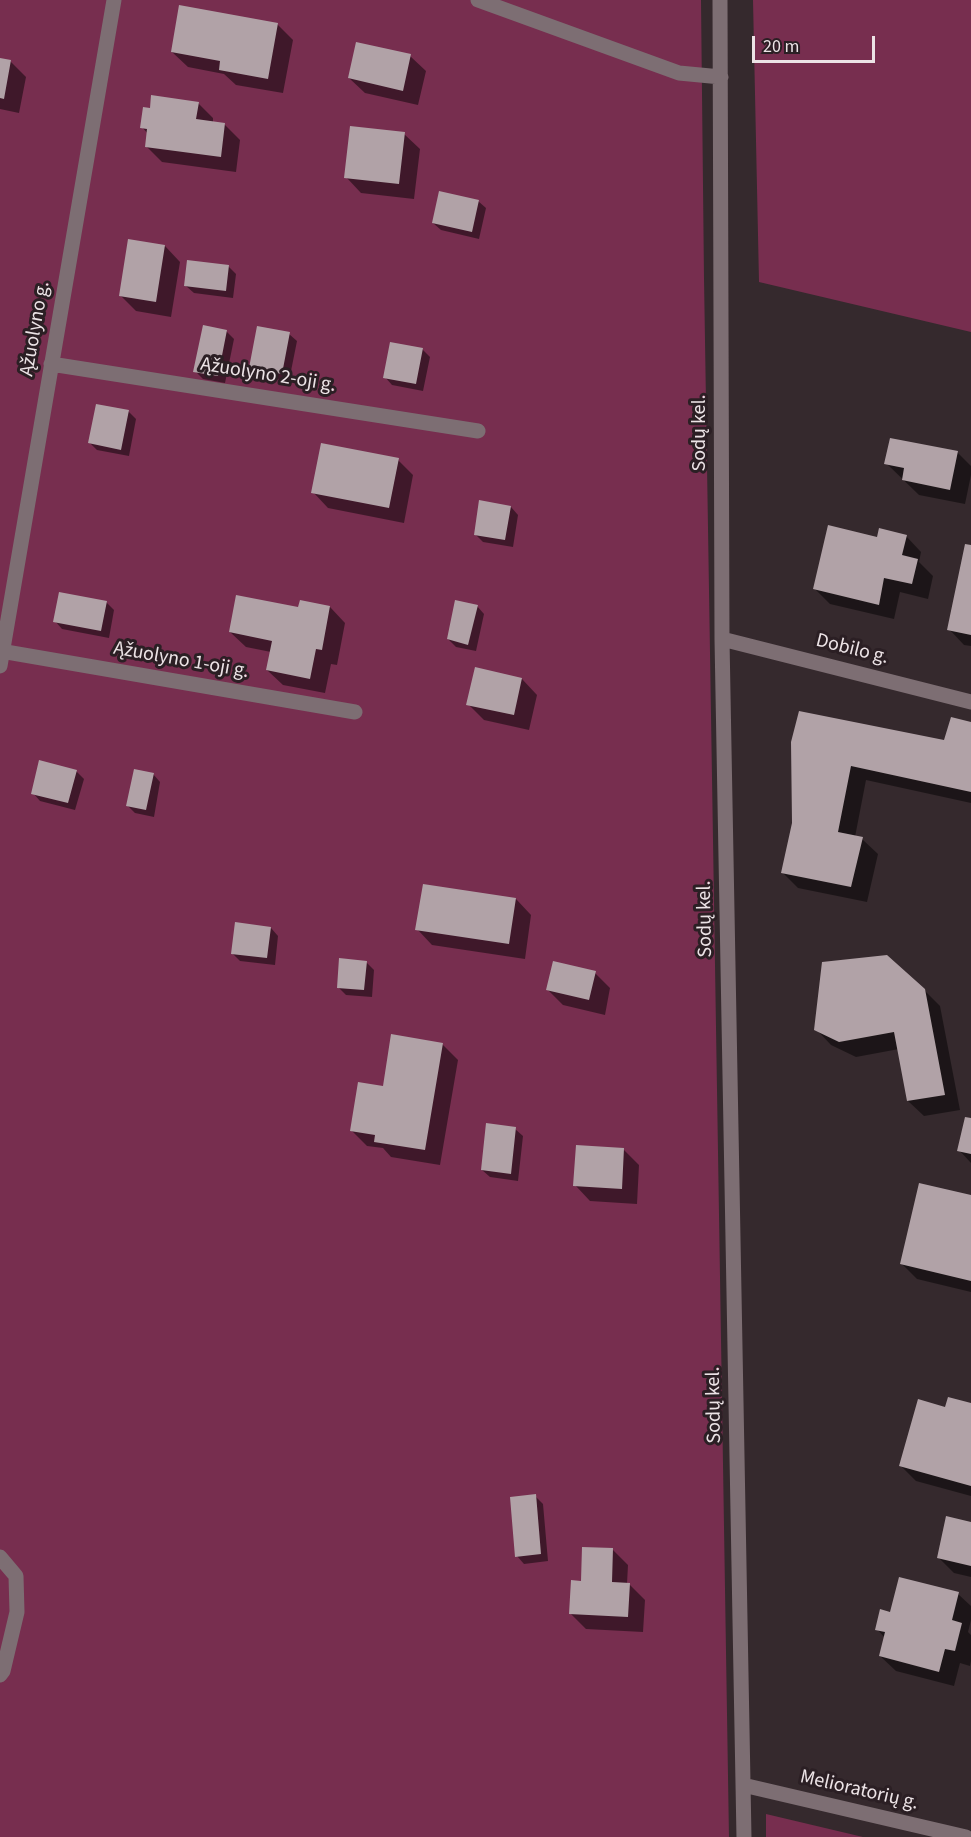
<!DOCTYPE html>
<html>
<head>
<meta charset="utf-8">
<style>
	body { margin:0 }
	#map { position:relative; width:971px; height:1837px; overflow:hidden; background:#35292d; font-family:"Source Sans 3",sans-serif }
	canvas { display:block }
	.scale { position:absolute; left:752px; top:36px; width:123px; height:27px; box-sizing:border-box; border:3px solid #ece3e6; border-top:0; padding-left:8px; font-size:18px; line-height:21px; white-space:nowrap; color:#ece3e6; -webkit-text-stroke:4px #2b1f24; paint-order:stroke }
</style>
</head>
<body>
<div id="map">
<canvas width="971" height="1837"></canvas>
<div class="scale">20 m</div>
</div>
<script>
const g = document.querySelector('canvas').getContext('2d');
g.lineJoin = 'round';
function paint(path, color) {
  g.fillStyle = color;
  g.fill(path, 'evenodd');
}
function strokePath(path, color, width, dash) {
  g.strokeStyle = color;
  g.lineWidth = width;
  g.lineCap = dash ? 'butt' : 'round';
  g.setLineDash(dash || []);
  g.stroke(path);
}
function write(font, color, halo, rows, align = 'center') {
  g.font = font + ' "Source Sans 3",sans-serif';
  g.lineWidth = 6;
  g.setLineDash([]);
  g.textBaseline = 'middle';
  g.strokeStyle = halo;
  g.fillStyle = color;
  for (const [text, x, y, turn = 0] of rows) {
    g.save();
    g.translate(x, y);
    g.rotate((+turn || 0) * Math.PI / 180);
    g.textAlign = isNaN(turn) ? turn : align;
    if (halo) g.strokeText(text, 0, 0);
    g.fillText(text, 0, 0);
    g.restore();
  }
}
const green = new Path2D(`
	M 0,0 L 701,0 L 704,278 L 729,1837 L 0,1837 Z
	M 753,0 L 971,0 L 971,332 L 759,282 Z
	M 766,1814 L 863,1837 L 766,1837 Z`);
const shadow = new Path2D(`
	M 277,24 L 293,40 L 283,93 L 236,85 L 224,74 L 188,67 L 172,52 Z
	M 410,56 L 426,71 L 418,105 L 365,93 L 349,78 Z
	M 0,59 L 10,61 L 26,77 L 19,113 L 0,109 Z
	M 198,103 L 213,118 L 213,123 L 224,124 L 240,140 L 236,172 L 162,162 L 146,146 L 148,134 L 142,127 L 151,110 Z
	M 404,134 L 420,149 L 414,199 L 361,193 L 346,177 Z
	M 478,201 L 486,208 L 479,239 L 441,230 L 433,223 Z
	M 165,246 L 180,262 L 171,317 L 136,311 L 120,295 Z
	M 228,266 L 236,274 L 233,298 L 194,293 L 186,286 Z
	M 226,331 L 234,339 L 225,383 L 203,379 L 195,371 Z
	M 289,334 L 297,341 L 289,381 L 258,375 L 251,367 Z
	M 422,349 L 430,357 L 423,391 L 392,385 L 385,377 Z
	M 128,411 L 136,419 L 129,456 L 97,450 L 90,443 Z
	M 957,452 L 971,466 L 971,475 L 965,504 L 919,495 L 886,463 Z
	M 398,460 L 413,475 L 404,523 L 328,508 L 313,492 Z
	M 511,507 L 518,515 L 513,547 L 483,542 L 475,534 Z
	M 906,536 L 921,552 L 919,562 L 933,576 L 928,599 L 900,592 L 894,619 L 830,604 L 815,589 L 878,539 Z
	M 971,546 L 971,646 L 964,645 L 949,629 Z
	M 106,602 L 114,610 L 109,638 L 62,629 L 55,621 Z
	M 477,606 L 484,614 L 476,651 L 456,647 L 448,639 Z
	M 330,607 L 345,623 L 337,665 L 331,664 L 325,693 L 283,685 L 267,670 L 271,652 L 246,647 L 230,632 L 299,609 Z
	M 522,679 L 537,695 L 529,730 L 484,720 L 468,704 Z
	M 971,723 L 971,803 L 866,780 L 855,837 L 862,839 L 878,854 L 867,902 L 798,888 L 782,872 L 794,823 L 793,743 L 945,741 Z
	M 76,771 L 84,779 L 75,810 L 40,801 L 33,793 Z
	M 153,774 L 160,782 L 154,817 L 135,813 L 128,806 Z
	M 516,899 L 531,915 L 525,959 L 432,945 L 417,929 Z
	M 271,928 L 278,936 L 275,965 L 240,961 L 232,953 Z
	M 366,962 L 374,970 L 372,997 L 346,995 L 338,987 Z
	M 595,973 L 610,988 L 605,1015 L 563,1005 L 548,990 Z
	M 924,990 L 940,1006 L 960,1110 L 924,1116 L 908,1101 L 899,1049 L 856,1057 L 831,1045 L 816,1029 Z
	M 442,1044 L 458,1060 L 440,1165 L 391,1157 L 383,1148 L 367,1146 L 351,1130 L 385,1088 Z
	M 971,1120 L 971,1163 L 959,1150 Z
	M 515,1129 L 523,1136 L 518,1181 L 490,1177 L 482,1170 Z
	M 624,1150 L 639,1165 L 637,1204 L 590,1201 L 575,1185 Z
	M 971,1197 L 971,1292 L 917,1279 L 901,1263 Z
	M 971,1405 L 971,1496 L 916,1481 L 901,1466 L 946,1409 Z
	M 535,1496 L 543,1504 L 548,1561 L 524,1564 L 517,1556 Z
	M 971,1523 L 971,1577 L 954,1573 L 939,1558 Z
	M 613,1550 L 628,1565 L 627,1584 L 629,1584 L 645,1600 L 643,1632 L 586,1629 L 571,1614 L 582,1582 Z
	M 958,1594 L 971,1606 L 971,1620 L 968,1632 L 971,1635 L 971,1661 L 970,1666 L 960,1663 L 954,1686 L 896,1671 L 880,1656 L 885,1638 L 877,1629 L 891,1613 Z`);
const building = new Path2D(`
	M 179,5 L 278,23 L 268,79 L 219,70 L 220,61 L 171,52 Z
	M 356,42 L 411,54 L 403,91 L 348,78 Z
	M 0,58 L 11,60 L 4,99 L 0,98 Z
	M 151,95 L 199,102 L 196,119 L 225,123 L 221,157 L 145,147 L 147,129 L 140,128 L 143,107 L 150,108 Z
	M 350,126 L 405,132 L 399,184 L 344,178 Z
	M 439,191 L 479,200 L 472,232 L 432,223 Z
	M 128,239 L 165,245 L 156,302 L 119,296 Z
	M 187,260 L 229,265 L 226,291 L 184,286 Z
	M 203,325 L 227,330 L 218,376 L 193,372 Z
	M 257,326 L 290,332 L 282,374 L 249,368 Z
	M 390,342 L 423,348 L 416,384 L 383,378 Z
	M 96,404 L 129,410 L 121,450 L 88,443 Z
	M 890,438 L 958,451 L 950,490 L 902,480 L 904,468 L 884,464 Z
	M 321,443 L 399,458 L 389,508 L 311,493 Z
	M 479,500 L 511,506 L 505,540 L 474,535 Z
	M 828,525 L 877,537 L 879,528 L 907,535 L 902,555 L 918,559 L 912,584 L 884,578 L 879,605 L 813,589 Z
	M 965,544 L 971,545 L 971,635 L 947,630 Z
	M 59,592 L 107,601 L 101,631 L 53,622 Z
	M 236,595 L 298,607 L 300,600 L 330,606 L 322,650 L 316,649 L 310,679 L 266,670 L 272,641 L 229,632 Z
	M 455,600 L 478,605 L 468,645 L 447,639 Z
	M 475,667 L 522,678 L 514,715 L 466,705 Z
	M 799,711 L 944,740 L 951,717 L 971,722 L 971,792 L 851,766 L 838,832 L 863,837 L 851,887 L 781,873 L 792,823 L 791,742 Z
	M 39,760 L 77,770 L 68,803 L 31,794 Z
	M 134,769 L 154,773 L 146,810 L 126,806 Z
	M 423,884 L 516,898 L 509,944 L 415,930 Z
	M 235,922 L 271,927 L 267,958 L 231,954 Z
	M 887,955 L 925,989 L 945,1095 L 907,1101 L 894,1032 L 839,1042 L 814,1030 L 822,962 Z
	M 339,958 L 367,961 L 364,990 L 337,988 Z
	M 553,961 L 596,971 L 589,1000 L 546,990 Z
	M 391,1034 L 443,1043 L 425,1150 L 374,1142 L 375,1135 L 350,1131 L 358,1082 L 383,1086 Z
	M 965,1117 L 971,1118 L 971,1154 L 957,1151 Z
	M 486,1123 L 516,1127 L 511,1174 L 481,1170 Z
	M 576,1145 L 624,1148 L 622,1189 L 573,1186 Z
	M 919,1183 L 971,1195 L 971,1281 L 900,1264 Z
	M 948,1397 L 971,1403 L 971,1486 L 899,1466 L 918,1399 L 945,1407 Z
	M 536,1494 L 541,1554 L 515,1557 L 510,1497 Z
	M 946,1516 L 971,1522 L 971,1566 L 937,1558 Z
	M 582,1547 L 613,1548 L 612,1582 L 630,1583 L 628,1617 L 569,1614 L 571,1580 L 581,1581 Z
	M 899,1577 L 959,1592 L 952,1620 L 962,1623 L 955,1651 L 945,1649 L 939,1672 L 879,1656 L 885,1632 L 875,1630 L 880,1609 L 890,1612 Z`);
const street = new Path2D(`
	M 478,0 L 679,73 L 721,77
	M 720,0 L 722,639 L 744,1837
	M 51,364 L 478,431
	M 722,639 L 971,702
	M 0,651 L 355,712
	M 0,666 L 114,0
	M 0,1557 L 16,1576 L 17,1612 L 3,1671 L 0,1675
	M 743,1785 L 966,1837`);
const streetNames = [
	["Ąžuolyno g.",36,329,-80],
	["Ąžuolyno 2-oji g.",268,376,9],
	["Sodų kel.",701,433,-90],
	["Dobilo g.",852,650,14],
	["Ąžuolyno 1-oji g.",181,661,10],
	["Sodų kel.",706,919,-91],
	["Sodų kel.",715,1405,-91],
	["Melioratorių g.",859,1791,13]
];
paint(green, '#772e4f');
paint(shadow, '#0007');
paint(building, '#b1a2a7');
strokePath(street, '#7d6e73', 15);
write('20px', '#ece3e6', '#2b1f24', streetNames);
</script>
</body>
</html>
